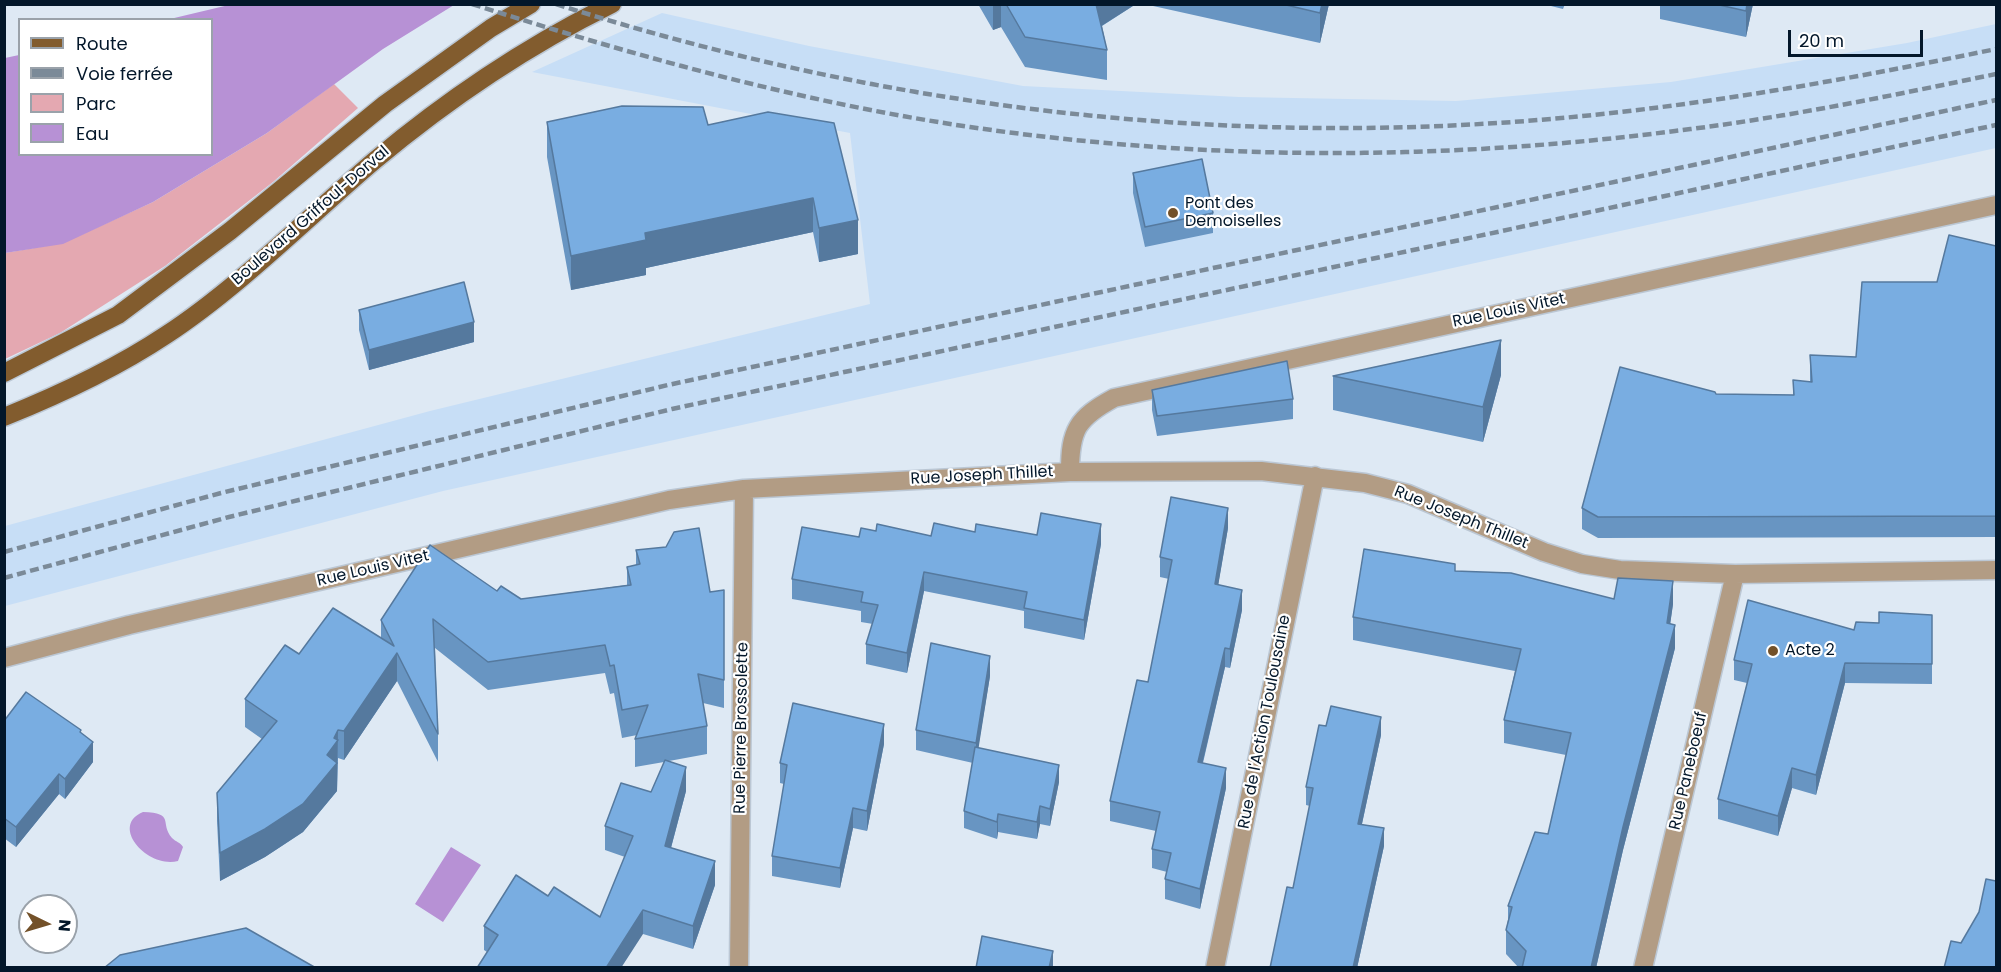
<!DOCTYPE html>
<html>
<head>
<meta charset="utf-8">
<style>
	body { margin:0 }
	#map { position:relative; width:2001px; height:972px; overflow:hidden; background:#dee9f4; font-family:Poppins,sans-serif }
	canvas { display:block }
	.frame { position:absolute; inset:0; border:6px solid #03172a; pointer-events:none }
	.legend { position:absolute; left:18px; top:18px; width:195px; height:138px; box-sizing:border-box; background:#fff; border:2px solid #9aa2aa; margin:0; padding:8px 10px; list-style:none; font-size:18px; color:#03172a }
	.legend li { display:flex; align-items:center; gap:12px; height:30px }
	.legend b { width:30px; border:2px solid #9aa2aa }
	.north { position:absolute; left:18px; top:894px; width:60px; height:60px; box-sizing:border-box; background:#fff; border:2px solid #9aa2aa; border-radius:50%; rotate:95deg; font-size:16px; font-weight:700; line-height:24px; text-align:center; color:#03172a }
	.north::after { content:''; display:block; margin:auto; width:21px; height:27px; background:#735129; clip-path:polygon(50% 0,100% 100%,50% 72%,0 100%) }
	.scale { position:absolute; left:1788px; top:30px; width:135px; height:27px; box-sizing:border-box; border:3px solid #03172a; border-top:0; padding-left:8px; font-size:18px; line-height:21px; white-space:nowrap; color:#03172a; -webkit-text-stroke:4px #fff; paint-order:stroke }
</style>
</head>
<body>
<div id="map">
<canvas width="2001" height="972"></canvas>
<div class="frame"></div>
<ul class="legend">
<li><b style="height:8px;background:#825c2e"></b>Route</li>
<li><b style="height:8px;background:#7b8a98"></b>Voie ferrée</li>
<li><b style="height:16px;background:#e4a8b1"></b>Parc</li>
<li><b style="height:16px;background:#b791d5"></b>Eau</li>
</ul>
<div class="north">N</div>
<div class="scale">20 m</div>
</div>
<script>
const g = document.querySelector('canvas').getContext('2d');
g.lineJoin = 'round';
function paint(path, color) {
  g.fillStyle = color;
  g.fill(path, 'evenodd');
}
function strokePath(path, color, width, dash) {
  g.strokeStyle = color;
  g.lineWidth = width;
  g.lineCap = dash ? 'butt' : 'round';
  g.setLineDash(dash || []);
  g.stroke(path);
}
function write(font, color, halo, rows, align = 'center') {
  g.font = font + ' Poppins,sans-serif';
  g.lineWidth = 4.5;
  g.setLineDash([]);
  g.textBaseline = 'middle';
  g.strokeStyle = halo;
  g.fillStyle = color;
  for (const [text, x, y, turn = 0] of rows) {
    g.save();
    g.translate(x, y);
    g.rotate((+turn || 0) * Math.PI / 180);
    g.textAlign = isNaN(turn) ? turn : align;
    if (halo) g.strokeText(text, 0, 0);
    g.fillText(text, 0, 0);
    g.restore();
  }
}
const built = new Path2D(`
	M 662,13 L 809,46 L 1023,86 L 1239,97 L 1456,101 L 1671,82 L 1907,43 L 1996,24 L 1996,148 L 443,491 L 5,606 L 5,526 L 430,411 L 870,304 L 850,133 L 532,72 Z`);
const green = new Path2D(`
	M 334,84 L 358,108 L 273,182 L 165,266 L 60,333 L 5,359 L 5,253 L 63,243 L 153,202 L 267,133 Z`);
const water = new Path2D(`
	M 233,4 L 454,5 L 383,49 L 267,133 L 153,202 L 63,244 L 5,253 L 5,58 L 19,55 L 20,154 L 212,154 L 212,20 L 170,19 Z
	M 143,812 C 176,813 159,823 172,838 C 176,842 180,842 183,847 L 178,861 C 148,869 109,826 143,812 Z
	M 451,847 L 481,865 L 443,922 L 415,904 Z`);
const street = new Path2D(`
	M 1070,472 C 1070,430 1077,418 1114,398 L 1996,205
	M 4,658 L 129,625 L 669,500 L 744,489 L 1070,472 L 1261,471 L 1365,483 L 1408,494 L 1544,552 L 1582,564 L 1620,570 L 1735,574 L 1996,570
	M 739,968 L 744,489
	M 1215,968 L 1315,476
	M 1643,968 L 1735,574`);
const primary = new Path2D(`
	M 4,373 L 118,315 L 230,231 L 385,104 L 491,28 L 531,4
	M 4,417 C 61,394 115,369 166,335 C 238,288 308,217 374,161 C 448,99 525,47 612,4`);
const rail = new Path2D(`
	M 472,4 C 635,56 800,102 970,127 C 1202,161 1442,161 1675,131 C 1783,118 1890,96 1996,74
	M 556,4 C 868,104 1198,146 1526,121 C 1684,109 1841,81 1996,49
	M 4,552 L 221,493 L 668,385 L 1996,100
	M 4,578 L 229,517 L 672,409 L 1996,125`);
const wall = new Path2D(`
	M 978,4 L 1136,4 L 1102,26 L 1107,50 L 1107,80 L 1025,67 L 1001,27 L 993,30 Z
	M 1144,4 L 1329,4 L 1320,43 Z
	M 1543,4 L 1565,4 L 1563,9 Z
	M 1660,4 L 1753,4 L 1746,37 L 1660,19 Z
	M 768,112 L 858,254 L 819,262 L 813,232 L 646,268 L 646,275 L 571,290 L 547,157 L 547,122 L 708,125 Z
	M 1133,173 L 1213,213 L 1213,233 L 1145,247 L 1133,193 Z
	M 1996,246 L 1996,537 L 1598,538 L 1582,529 L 1582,508 L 1716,394 L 1793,395 L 1793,380 L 1810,382 L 1810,355 L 1856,357 L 1937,282 Z
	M 359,310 L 474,342 L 369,370 L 359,330 Z
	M 1501,375 L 1483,442 L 1333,410 L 1333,376 Z
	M 1152,390 L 1293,399 L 1293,419 L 1157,436 L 1152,410 Z
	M 1228,528 L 1218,585 L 1242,610 L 1230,668 L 1225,667 L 1203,763 L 1226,788 L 1200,909 L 1165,899 L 1165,879 L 1167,872 L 1152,868 L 1152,849 L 1156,831 L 1110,821 L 1110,801 L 1148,682 L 1169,579 L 1160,577 L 1160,557 Z
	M 876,531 L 931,536 L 975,532 L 1037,535 L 1101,544 L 1084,640 L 1024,628 L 1024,611 L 924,591 L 907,673 L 866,664 L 866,644 L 873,624 L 861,622 L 861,611 L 792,599 L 792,579 L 859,537 Z
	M 636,550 L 710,592 L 724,590 L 724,708 L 703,703 L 707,726 L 707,754 L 669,761 L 686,791 L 671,848 L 715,885 L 693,949 L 643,934 L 487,952 L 484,950 L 484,926 L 548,896 L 600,917 L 625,857 L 605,850 L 605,826 L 651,792 L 664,762 L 635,767 L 635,739 L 637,735 L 622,738 L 614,693 L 610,694 L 605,673 L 488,690 L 435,648 L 438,734 L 438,762 L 397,681 L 344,760 L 338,758 L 337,791 L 303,832 L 265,857 L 220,881 L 217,821 L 217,793 L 262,739 L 245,727 L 245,699 L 299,654 L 381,638 L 381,620 L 497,591 L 521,599 L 627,585 L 627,567 L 636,565 Z
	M 1455,571 L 1614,599 L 1673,604 L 1670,624 L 1675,648 L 1623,850 L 1596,968 L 1519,968 L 1506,954 L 1506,930 L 1508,920 L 1508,906 L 1548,834 L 1566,755 L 1504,743 L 1504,720 L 1515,671 L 1353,640 L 1353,617 Z
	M 1932,615 L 1932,684 L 1845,683 L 1816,795 L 1792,788 L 1778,836 L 1718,819 L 1718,799 L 1747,683 L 1734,680 L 1734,660 L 1854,630 L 1879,623 Z
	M 990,676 L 978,748 L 1059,782 L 1050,826 L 1040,824 L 1037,839 L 998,832 L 997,839 L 964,828 L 964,811 L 973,763 L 916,750 L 916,730 Z
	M 4,721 L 81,733 L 93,762 L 65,799 L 59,794 L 16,847 L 4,838 Z
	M 1326,726 L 1381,735 L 1362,824 L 1384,846 L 1357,968 L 1270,968 L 1293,888 L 1310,806 L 1306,805 L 1306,787 Z
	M 884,744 L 867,831 L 853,828 L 840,888 L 772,876 L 772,856 L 784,784 L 780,783 L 780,763 Z`);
const shadedWall = new Path2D(`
	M 993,4 L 1001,4 L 1001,27 L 993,30 Z
	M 1095,4 L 1136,4 L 1095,30 Z
	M 1322,4 L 1329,4 L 1320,43 L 1320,13 Z
	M 1747,4 L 1753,4 L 1746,37 L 1746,11 Z
	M 813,198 L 813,232 L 646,268 L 646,275 L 571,290 L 571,256 L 645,233 Z
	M 858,220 L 858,254 L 819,262 L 819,228 Z
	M 474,322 L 474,342 L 369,370 L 369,350 Z
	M 1501,340 L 1501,375 L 1483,442 L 1483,407 Z
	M 1228,508 L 1228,528 L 1215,604 L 1215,584 Z
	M 1101,524 L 1101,544 L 1084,640 L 1084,620 Z
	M 924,572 L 924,591 L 907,673 L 907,653 Z
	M 1673,581 L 1673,604 L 1667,647 L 1667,623 Z
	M 1242,590 L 1242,610 L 1230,668 L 1230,649 Z
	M 1675,625 L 1675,648 L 1623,850 L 1596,968 L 1591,968 L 1623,827 Z
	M 1225,648 L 1225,667 L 1198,782 L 1198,762 Z
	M 397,653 L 397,681 L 344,760 L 344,731 Z
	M 990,656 L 990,676 L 976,764 L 976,743 Z
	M 1845,663 L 1845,683 L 1816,795 L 1816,775 Z
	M 1381,717 L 1381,735 L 1358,842 L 1358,824 Z
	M 884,724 L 884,744 L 867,831 L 867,811 Z
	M 338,730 L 337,791 L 303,832 L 265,857 L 220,881 L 220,853 L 334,738 Z
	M 93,742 L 93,762 L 65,799 L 65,779 Z
	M 1059,765 L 1059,782 L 1050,826 L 1050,809 Z
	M 686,767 L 686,791 L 665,870 L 665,846 Z
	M 1226,768 L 1226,788 L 1200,909 L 1200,889 Z
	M 1792,768 L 1792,788 L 1778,836 L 1778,816 Z
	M 59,774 L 59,794 L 16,847 L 16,827 Z
	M 1040,806 L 1040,824 L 1037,839 L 1037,822 Z
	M 853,808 L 853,828 L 840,888 L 840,868 Z
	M 998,814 L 998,832 L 997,839 L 997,822 Z
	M 1384,828 L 1384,846 L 1357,968 L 1353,968 Z
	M 715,861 L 715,885 L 693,949 L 693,926 Z
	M 643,910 L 643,934 L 621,968 L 606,968 Z
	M 1053,951 L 1053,968 L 1049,968 Z`);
const building = new Path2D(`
	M 1006,4 L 1096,4 L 1107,50 L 1025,37 Z
	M 1282,4 L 1322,4 L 1320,13 Z
	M 1715,4 L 1747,4 L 1746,11 Z
	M 622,106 L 703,107 L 708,125 L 768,112 L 834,123 L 858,220 L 819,228 L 813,198 L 645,233 L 646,240 L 571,256 L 547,122 Z
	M 1202,159 L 1213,213 L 1145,227 L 1133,173 Z
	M 1949,235 L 1996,246 L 1996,516 L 1598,517 L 1582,508 L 1620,367 L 1715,392 L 1716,394 L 1794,395 L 1793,380 L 1812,382 L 1810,355 L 1856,357 L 1862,282 L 1937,282 Z
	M 464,282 L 474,322 L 369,350 L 359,310 Z
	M 1501,340 L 1483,407 L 1333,376 Z
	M 1287,361 L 1293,399 L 1157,416 L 1152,390 Z
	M 1171,497 L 1228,508 L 1215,584 L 1242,590 L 1230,649 L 1225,648 L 1198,762 L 1226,768 L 1200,889 L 1165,879 L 1171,853 L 1152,849 L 1160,812 L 1110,801 L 1137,680 L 1148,682 L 1172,560 L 1160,557 Z
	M 1041,513 L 1101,524 L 1084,620 L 1024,608 L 1027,592 L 924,572 L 907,653 L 866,644 L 878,605 L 861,602 L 863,592 L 792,579 L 802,527 L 859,537 L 861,528 L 876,531 L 877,524 L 931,536 L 934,523 L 975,532 L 976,524 L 1037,535 Z
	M 699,528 L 710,592 L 724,590 L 724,680 L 698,674 L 707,726 L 635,739 L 648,705 L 622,710 L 614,665 L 610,666 L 605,645 L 488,662 L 433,619 L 438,734 L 397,653 L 344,731 L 338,730 L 334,738 L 338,740 L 327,755 L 337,763 L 303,804 L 265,829 L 220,853 L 217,793 L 277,721 L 245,699 L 285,645 L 299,654 L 333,608 L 394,646 L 381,620 L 430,545 L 497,591 L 501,586 L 521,599 L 631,585 L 627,567 L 640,564 L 636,550 L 666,547 L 674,532 Z
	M 1364,549 L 1455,564 L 1455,571 L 1511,573 L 1614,599 L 1618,578 L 1673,581 L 1667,623 L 1675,625 L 1623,827 L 1591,968 L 1522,968 L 1526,951 L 1506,930 L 1512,907 L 1508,906 L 1535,832 L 1548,834 L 1571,733 L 1504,720 L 1521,649 L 1353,617 Z
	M 1748,600 L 1854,630 L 1856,622 L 1879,623 L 1879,612 L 1932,615 L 1932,664 L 1845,663 L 1816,775 L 1792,768 L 1778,816 L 1718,799 L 1752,664 L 1734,660 Z
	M 931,643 L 990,656 L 976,743 L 916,730 Z
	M 26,692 L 81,730 L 80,732 L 93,742 L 65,779 L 59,774 L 16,827 L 4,818 L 4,721 Z
	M 793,703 L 884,724 L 867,811 L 853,808 L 840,868 L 772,856 L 787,765 L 780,763 Z
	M 1331,706 L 1381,717 L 1358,824 L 1384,828 L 1353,968 L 1270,968 L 1287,887 L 1293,888 L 1313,788 L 1306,787 L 1319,725 L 1326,726 Z
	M 975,747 L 1059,765 L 1050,809 L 1040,806 L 1037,822 L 998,814 L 997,822 L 964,811 Z
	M 665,760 L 686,767 L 665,846 L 715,861 L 693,926 L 643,910 L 606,968 L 477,968 L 498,935 L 484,926 L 516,875 L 548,896 L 554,887 L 600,917 L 633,836 L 605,826 L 621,783 L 651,792 Z
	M 1986,879 L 1996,881 L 1996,968 L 1944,968 L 1951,941 L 1961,943 L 1979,912 Z
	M 246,928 L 316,968 L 104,968 L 120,955 Z
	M 982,936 L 1053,951 L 1049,968 L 976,968 Z`);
const markers = [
	[1173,213,6,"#735129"],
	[1773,651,6,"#735129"]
];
const poiNames = [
	["Pont des",1185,204],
	["Demoiselles",1185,222],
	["Acte 2",1785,651]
];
const streetNames = [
	["Boulevard Griffoul-Dorval",311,216,-41],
	["Rue Louis Vitet",1509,311,-12],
	["Rue Joseph Thillet",982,476,-3],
	["Rue Joseph Thillet",1461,518,22],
	["Rue Louis Vitet",373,569,-13],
	["Rue de l'Action Toulousaine",1265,722,-79],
	["Rue Pierre Brossolette",742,728,-89],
	["Rue Paneboeuf",1689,771,-77]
];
paint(built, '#c7def6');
paint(green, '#e4a8b1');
paint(water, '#b791d5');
strokePath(street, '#bbc7d4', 21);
strokePath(primary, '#bbc7d4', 21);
strokePath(street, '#b29c84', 18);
strokePath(primary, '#825c2e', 18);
strokePath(rail, '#7b8a98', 4.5, [9, 4.5]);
paint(wall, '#6895c2');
paint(shadedWall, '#55799e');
paint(building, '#79ade1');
strokePath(building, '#55799e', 1.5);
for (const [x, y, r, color] of markers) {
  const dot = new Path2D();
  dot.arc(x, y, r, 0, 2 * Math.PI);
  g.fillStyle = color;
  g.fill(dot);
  strokePath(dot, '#fff', 2);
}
write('16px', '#03172a', '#fff', poiNames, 'left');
write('16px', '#03172a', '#fff', streetNames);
</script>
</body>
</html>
